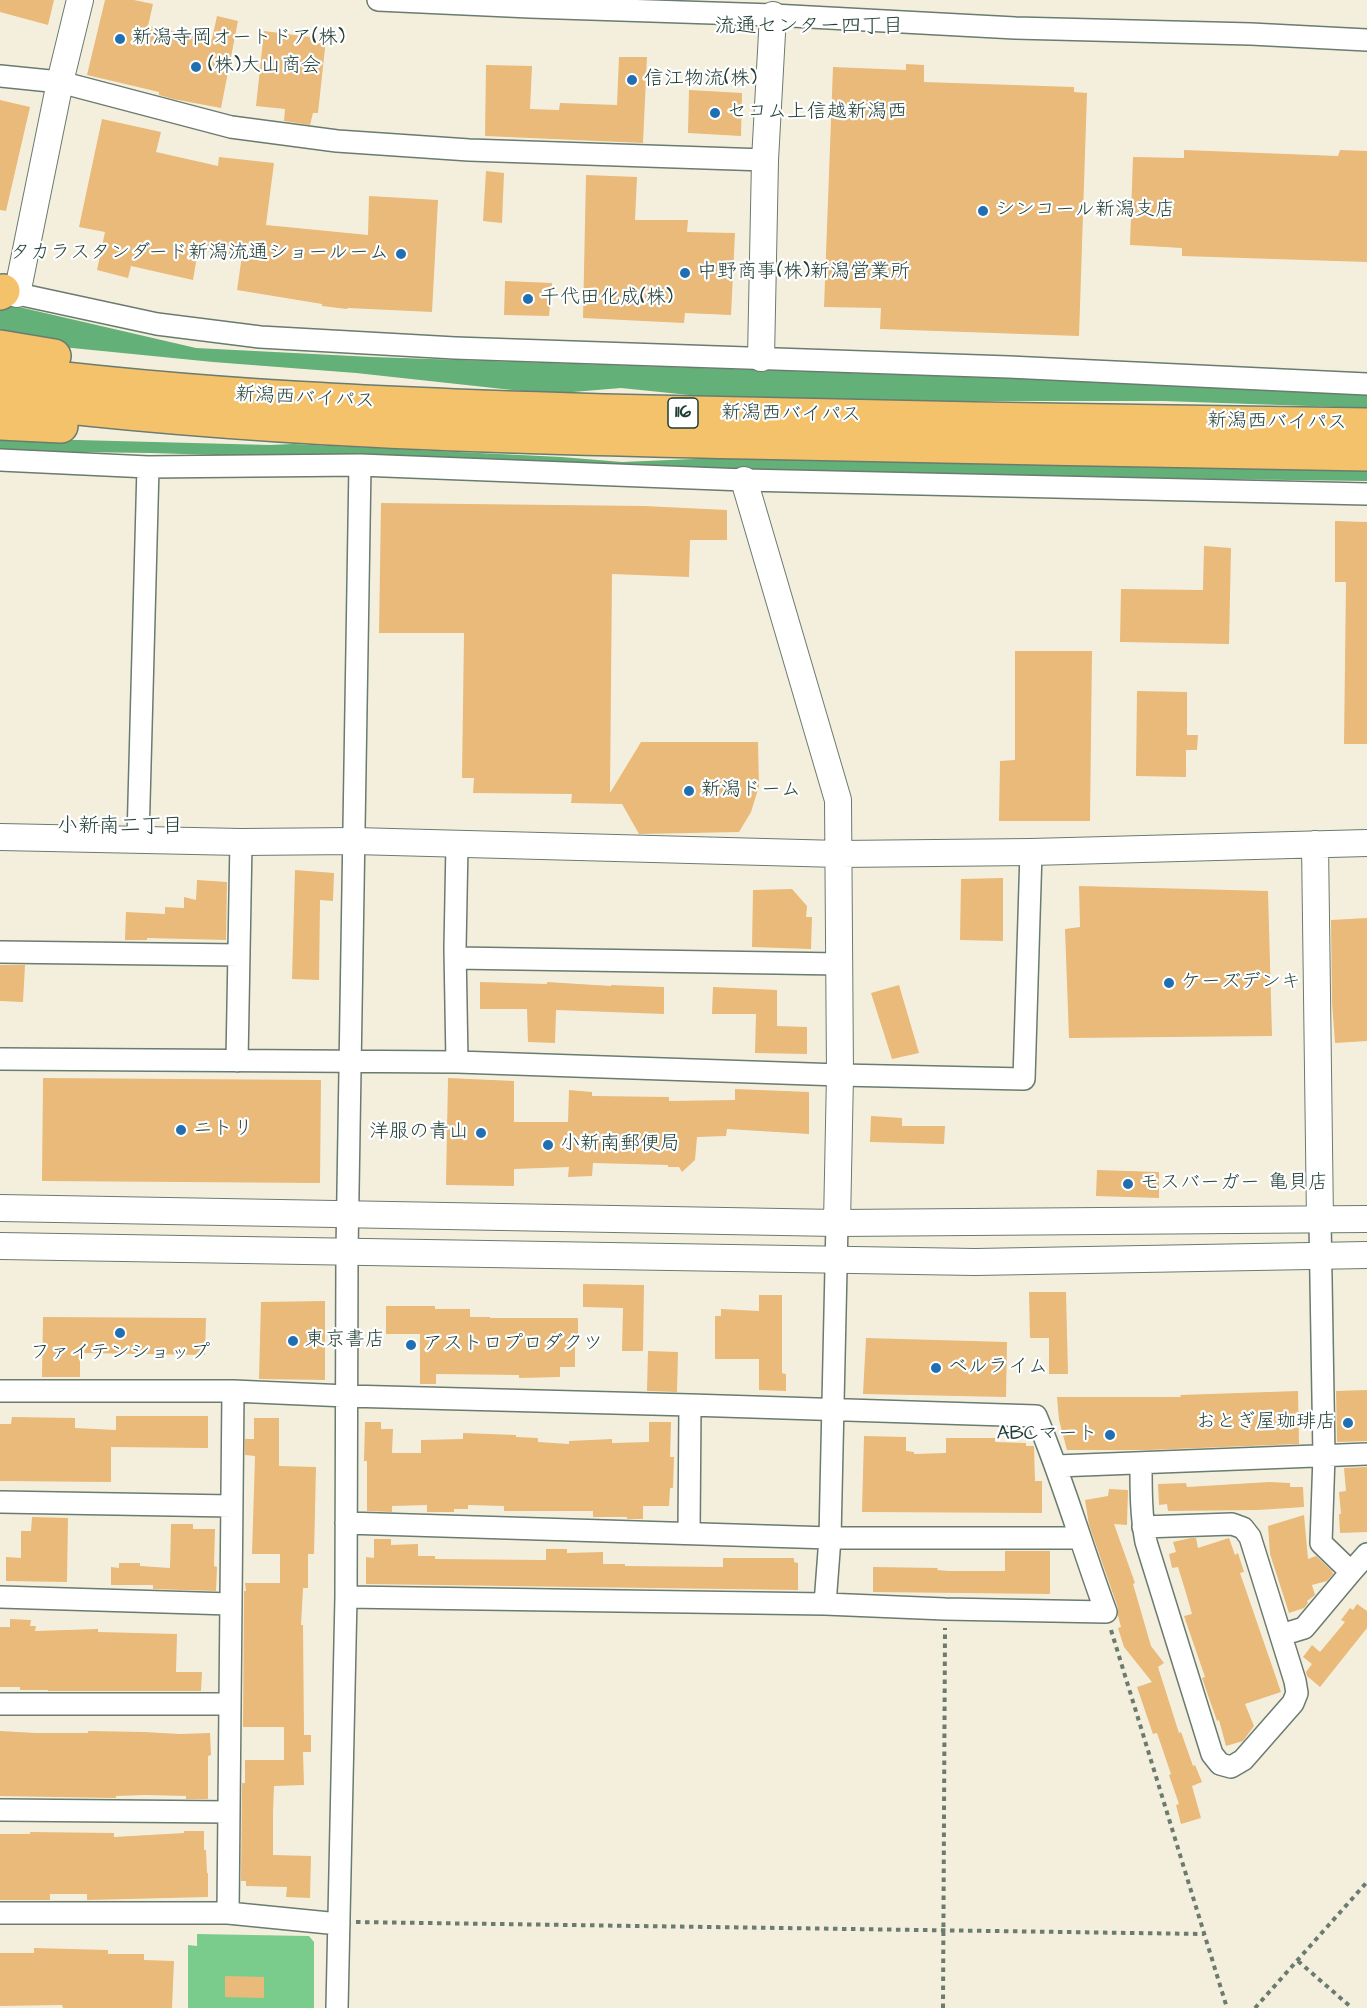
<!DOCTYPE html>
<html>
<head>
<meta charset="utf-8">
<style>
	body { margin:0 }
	canvas { display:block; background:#f4efdd }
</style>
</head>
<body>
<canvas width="1367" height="2008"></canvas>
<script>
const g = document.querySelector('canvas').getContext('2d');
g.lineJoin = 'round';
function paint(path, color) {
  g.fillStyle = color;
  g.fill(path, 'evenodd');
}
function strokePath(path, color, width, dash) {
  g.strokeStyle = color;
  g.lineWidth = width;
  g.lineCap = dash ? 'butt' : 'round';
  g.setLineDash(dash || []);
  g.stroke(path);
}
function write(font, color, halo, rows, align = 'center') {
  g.font = font + ' "Architects Daughter","Klee One",sans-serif';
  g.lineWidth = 4.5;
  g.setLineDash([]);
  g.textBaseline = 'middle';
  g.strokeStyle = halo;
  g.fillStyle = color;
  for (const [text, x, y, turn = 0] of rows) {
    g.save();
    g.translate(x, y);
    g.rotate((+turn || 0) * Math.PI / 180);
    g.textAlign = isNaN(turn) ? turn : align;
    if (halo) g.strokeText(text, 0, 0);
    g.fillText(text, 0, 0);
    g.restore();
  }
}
const green = new Path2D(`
	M 197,1934 L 309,1936 L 314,1942 L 314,2008 L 188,2008 L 188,1945 L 197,1946 Z`);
const forest = new Path2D(`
	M 6,304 L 196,348 L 372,357 L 1086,381 L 1367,394 L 1367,408 L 1164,401 L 903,401 L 699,396 L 621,388 L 549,394 L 356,373 L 213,362 L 62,347 L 0,336 L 0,306 Z
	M 0,438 L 270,445 L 293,444 L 561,457 L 622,462 L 717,458 L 1367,471 L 1367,481 L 830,474 L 152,453 L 0,451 Z`);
const building = new Path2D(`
	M 0,0 L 54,0 L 48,25 L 0,12 Z
	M 105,0 L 134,0 L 153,4 L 148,26 L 212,39 L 217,16 L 238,21 L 221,108 L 173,99 L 159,95 L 159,92 L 87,75 Z
	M 264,31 L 326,39 L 318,113 L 313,113 L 310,125 L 284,121 L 285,109 L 256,106 Z
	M 619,57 L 647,57 L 643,143 L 485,136 L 486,65 L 532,66 L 530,109 L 559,110 L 560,103 L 617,105 Z
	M 906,64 L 924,65 L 924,82 L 1074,87 L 1074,92 L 1087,93 L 1079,336 L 880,329 L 881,308 L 824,307 L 833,67 L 906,70 Z
	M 689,90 L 742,93 L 741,136 L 688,133 Z
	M 0,100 L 30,107 L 6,211 L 0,210 Z
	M 102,119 L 161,132 L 156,152 L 218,166 L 219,157 L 274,163 L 266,225 L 368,235 L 369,196 L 438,200 L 432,312 L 348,308 L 347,309 L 322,306 L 322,304 L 237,290 L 242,256 L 198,250 L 193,280 L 131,266 L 128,278 L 97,270 L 105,232 L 79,227 Z
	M 1184,150 L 1338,156 L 1340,150 L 1367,151 L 1367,262 L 1182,256 L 1182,248 L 1130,245 L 1133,157 L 1184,158 Z
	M 486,171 L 504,173 L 502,223 L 483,221 Z
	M 586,175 L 637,177 L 635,220 L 688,220 L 687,232 L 735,233 L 731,315 L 685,313 L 684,323 L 583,318 Z
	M 505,281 L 552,283 L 549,316 L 504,315 Z
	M 381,503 L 644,506 L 727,510 L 727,540 L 690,540 L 689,577 L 612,574 L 610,793 L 641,742 L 758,742 L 759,786 L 751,812 L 739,832 L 639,834 L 622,804 L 571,803 L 572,794 L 473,793 L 474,778 L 462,778 L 464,633 L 379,633 Z
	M 1335,521 L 1367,522 L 1367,744 L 1344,744 L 1346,582 L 1335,582 Z
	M 1204,546 L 1231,548 L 1229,644 L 1120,642 L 1121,589 L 1203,590 Z
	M 1015,651 L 1092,651 L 1090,821 L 999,821 L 1000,761 L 1015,760 Z
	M 1137,691 L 1187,692 L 1187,735 L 1198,735 L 1197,750 L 1186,750 L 1186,777 L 1136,776 Z
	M 295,870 L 334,873 L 333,901 L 320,900 L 319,980 L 292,979 Z
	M 1003,878 L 1003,941 L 960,940 L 961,879 Z
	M 197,880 L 227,882 L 226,940 L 147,938 L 147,940 L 125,940 L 126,912 L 165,914 L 165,907 L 184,908 L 184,897 L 196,900 Z
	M 1079,886 L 1268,891 L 1272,1036 L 1069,1038 L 1065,929 L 1080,927 Z
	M 792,889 L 807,906 L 806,917 L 812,917 L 811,949 L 752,947 L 753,890 Z
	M 1367,918 L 1367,1041 L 1335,1043 L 1332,1002 L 1331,920 Z
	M 0,965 L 25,965 L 23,1002 L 0,1001 Z
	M 480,982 L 547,984 L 547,982 L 611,986 L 611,985 L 664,987 L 664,1014 L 556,1010 L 555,1043 L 528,1042 L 527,1009 L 480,1009 Z
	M 899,985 L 919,1053 L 892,1059 L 871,993 Z
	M 713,987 L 777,990 L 777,1026 L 807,1027 L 807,1054 L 755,1053 L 756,1014 L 712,1014 Z
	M 43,1078 L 321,1080 L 320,1183 L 42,1181 Z
	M 448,1078 L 514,1081 L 514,1122 L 568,1122 L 569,1090 L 592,1092 L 592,1096 L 669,1097 L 669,1101 L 735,1100 L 735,1089 L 809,1092 L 809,1134 L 727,1129 L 726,1136 L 697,1137 L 695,1160 L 682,1172 L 679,1167 L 668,1167 L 668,1165 L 593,1163 L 592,1176 L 568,1177 L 569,1167 L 514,1169 L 514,1186 L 446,1185 Z
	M 871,1116 L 902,1118 L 902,1126 L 945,1126 L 944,1144 L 870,1142 Z
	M 1097,1170 L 1159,1172 L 1159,1198 L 1096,1196 Z
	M 583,1284 L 644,1285 L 643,1351 L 622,1351 L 623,1308 L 583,1307 Z
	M 1029,1292 L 1066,1292 L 1068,1374 L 1049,1374 L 1049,1338 L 1030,1338 Z
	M 759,1295 L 782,1295 L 782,1373 L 786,1374 L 786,1391 L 759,1390 L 759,1359 L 715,1359 L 715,1316 L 721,1316 L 721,1309 L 759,1311 Z
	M 325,1301 L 325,1380 L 259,1379 L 261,1302 Z
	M 386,1306 L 435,1306 L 435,1309 L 470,1309 L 470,1317 L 490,1317 L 490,1318 L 578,1318 L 578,1335 L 575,1335 L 575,1367 L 560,1367 L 560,1377 L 519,1378 L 519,1375 L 436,1374 L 436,1384 L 420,1384 L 420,1334 L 386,1334 Z
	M 43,1317 L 206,1318 L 205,1355 L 80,1353 L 80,1377 L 42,1377 Z
	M 866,1338 L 1007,1342 L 1006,1397 L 863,1394 Z
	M 648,1351 L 678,1352 L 677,1392 L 647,1391 Z
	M 1367,1390 L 1367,1441 L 1337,1442 L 1336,1391 Z
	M 1298,1391 L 1299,1444 L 1148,1450 L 1067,1450 L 1059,1420 L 1057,1397 L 1181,1397 L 1180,1395 Z
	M 116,1416 L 208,1416 L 208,1448 L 111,1447 L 111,1482 L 0,1481 L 0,1424 L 11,1424 L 12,1417 L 75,1418 L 75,1428 L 116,1430 Z
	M 254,1418 L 279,1418 L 279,1466 L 316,1467 L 314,1554 L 308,1554 L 308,1588 L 303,1588 L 301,1625 L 303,1625 L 304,1735 L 311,1735 L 311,1752 L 303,1752 L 304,1785 L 274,1786 L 273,1812 L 273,1855 L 311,1856 L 310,1898 L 286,1897 L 287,1887 L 246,1886 L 246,1881 L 241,1881 L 242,1783 L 245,1783 L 245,1760 L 284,1760 L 284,1727 L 243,1727 L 244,1591 L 246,1591 L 245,1583 L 280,1583 L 280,1554 L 252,1554 L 255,1456 L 245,1455 L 245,1439 L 254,1439 Z
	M 365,1422 L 381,1422 L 381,1429 L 393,1429 L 392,1453 L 421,1453 L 421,1440 L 463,1439 L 463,1433 L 516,1435 L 516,1437 L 538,1438 L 538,1442 L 569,1444 L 569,1441 L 612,1439 L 612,1443 L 649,1442 L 649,1422 L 671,1422 L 670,1457 L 674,1457 L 673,1488 L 670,1488 L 669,1506 L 643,1506 L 643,1519 L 627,1519 L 627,1517 L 593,1517 L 593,1511 L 504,1511 L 504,1506 L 468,1505 L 468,1509 L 454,1509 L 454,1512 L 427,1512 L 427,1505 L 392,1506 L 392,1512 L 367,1511 L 367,1461 L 364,1461 Z
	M 864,1436 L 906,1437 L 906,1451 L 914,1452 L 914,1454 L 946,1453 L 946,1438 L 995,1438 L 995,1442 L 1026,1443 L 1026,1446 L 1034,1446 L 1035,1481 L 1042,1481 L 1042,1513 L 862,1512 Z
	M 1367,1467 L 1367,1532 L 1340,1533 L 1339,1514 L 1341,1514 L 1339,1492 L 1346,1491 L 1344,1468 Z
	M 1269,1482 L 1290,1483 L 1290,1487 L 1303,1487 L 1304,1507 L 1258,1510 L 1168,1511 L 1167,1504 L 1159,1505 L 1158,1484 L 1186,1483 L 1187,1487 Z
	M 1109,1489 L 1128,1490 L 1127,1525 L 1114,1524 L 1135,1583 L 1133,1584 L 1151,1646 L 1164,1663 L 1158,1667 L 1179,1733 L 1181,1732 L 1193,1766 L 1195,1765 L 1202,1782 L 1192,1786 L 1201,1818 L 1181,1824 L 1176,1805 L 1179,1804 L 1169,1775 L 1171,1774 L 1157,1733 L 1153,1734 L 1137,1687 L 1152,1682 L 1124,1647 L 1118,1628 L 1121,1627 L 1118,1616 L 1118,1608 L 1089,1525 L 1085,1500 L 1108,1496 Z
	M 1304,1515 L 1308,1559 L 1316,1556 L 1332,1571 L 1333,1574 L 1327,1581 L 1312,1585 L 1315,1595 L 1307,1601 L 1308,1603 L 1304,1608 L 1289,1613 L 1270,1554 L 1268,1526 Z
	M 32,1517 L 68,1518 L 67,1582 L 6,1581 L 6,1557 L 21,1558 L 21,1531 L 31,1531 Z
	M 171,1524 L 193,1524 L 193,1529 L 215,1529 L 214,1566 L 217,1567 L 216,1591 L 153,1589 L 153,1585 L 111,1585 L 111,1567 L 119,1568 L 119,1563 L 140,1563 L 140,1566 L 170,1568 Z
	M 1191,1538 L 1196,1538 L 1198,1548 L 1229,1538 L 1235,1555 L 1238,1553 L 1244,1572 L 1240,1573 L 1281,1692 L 1245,1704 L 1254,1726 L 1243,1741 L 1226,1746 L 1219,1720 L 1217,1721 L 1202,1678 L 1205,1677 L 1184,1616 L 1192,1614 L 1186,1593 L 1178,1567 L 1172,1568 L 1169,1554 L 1176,1552 L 1173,1542 Z
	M 374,1539 L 391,1539 L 391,1545 L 418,1544 L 418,1556 L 435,1556 L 435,1559 L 546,1560 L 546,1549 L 567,1549 L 567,1553 L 603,1552 L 603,1564 L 625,1564 L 625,1566 L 723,1567 L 723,1558 L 794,1558 L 794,1562 L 798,1563 L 798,1590 L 366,1584 L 366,1557 L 374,1558 Z
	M 1005,1551 L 1050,1551 L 1050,1594 L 873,1592 L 873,1567 L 938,1568 L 937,1570 L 949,1571 L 1005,1571 Z
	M 1357,1604 L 1367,1611 L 1367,1628 L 1320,1687 L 1307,1676 L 1306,1672 L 1312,1664 L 1303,1657 L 1312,1645 L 1320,1652 L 1345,1622 L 1341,1620 L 1350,1608 L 1353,1610 Z
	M 10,1619 L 31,1620 L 30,1626 L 36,1626 L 35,1631 L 98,1629 L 98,1632 L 177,1634 L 176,1672 L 202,1672 L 201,1691 L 48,1691 L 48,1690 L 20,1690 L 20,1687 L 0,1687 L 0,1627 L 10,1627 Z
	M 0,1731 L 36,1733 L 88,1733 L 88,1731 L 144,1732 L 180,1734 L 210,1733 L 211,1755 L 208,1756 L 208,1799 L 186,1799 L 186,1796 L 146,1795 L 116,1796 L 116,1798 L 0,1796 Z
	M 184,1831 L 204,1831 L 204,1850 L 206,1850 L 207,1873 L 208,1873 L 208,1897 L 87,1900 L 87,1894 L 50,1894 L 50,1900 L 0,1900 L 0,1834 L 30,1834 L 30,1832 L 114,1833 L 114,1837 L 184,1833 Z
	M 34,1948 L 108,1950 L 108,1954 L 144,1954 L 144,1960 L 174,1961 L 172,2008 L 63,2008 L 62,2005 L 0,2006 L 0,1953 L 34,1953 Z
	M 225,1976 L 264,1977 L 264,1998 L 225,1997 Z`);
const path = new Path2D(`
	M 1111,1630 L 1227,2008
	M 356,1922 L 1204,1934
	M 1298,1961 L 1352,2008
	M 943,2008 L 945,1628
	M 1255,2008 L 1367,1882`);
const minor = new Path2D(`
	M 378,0 L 530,7 L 773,15 L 1015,28 L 1251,34 L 1367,40
	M 0,76 L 60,82 L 231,127 L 337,141 L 469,150 L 765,160
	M 4,291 L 157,324 L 260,337 L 455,348 L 1009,367 L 1367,384
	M 0,460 L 148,467 L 360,465 L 744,480 L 1367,494
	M 138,839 L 148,467
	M 457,844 L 455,949 L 457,1062
	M 0,952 L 239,955
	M 456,958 L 840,964
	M 0,1059 L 457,1062 L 840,1075 L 1024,1079 L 1031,852
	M 237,1061 L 241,842
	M 1320,1221 L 1324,1456 L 1321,1543 L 1351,1572 L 1367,1554
	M 0,1391 L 233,1391 L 347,1396 L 690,1405 L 1036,1416 C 1063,1480 1082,1547 1106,1612 L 945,1609 L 825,1604 L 346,1597
	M 1141,1463 C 1141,1490 1141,1516 1146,1542 L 1212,1754 L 1220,1764 L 1231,1767 L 1243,1760 L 1293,1703 L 1297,1693 L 1295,1681 L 1250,1537 L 1243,1528 L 1232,1524 L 1143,1527
	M 1057,1466 L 1367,1454
	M 0,1502 L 231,1506
	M 346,1523 L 830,1538 L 1079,1538
	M 689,1533 L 690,1405
	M 0,1597 L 230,1604
	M 825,1604 L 830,1538 L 837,1223
	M 1281,1635 L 1304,1628 L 1351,1572
	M 0,1704 L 230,1704
	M 0,1810 L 229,1812
	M 0,1913 L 228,1913 L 339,1924
	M 228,1913 L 233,1391
	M 337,2008 L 346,1597 L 347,1251 L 360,465`);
const tertiary = new Path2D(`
	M 17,294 L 60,82 L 80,0
	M 761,358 L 765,160 L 773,15
	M 744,480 L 838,800 L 840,1075 L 837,1223
	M 0,837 L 241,842 L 355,841 L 839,854 L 1031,852 L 1367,843
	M 1315,844 L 1320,1221
	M 0,1208 L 837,1223 L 1367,1219
	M 0,1246 L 975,1262 L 1367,1255`);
const motorway = new Path2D(`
	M 0,293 L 3,291
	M 0,347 L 54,356
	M 0,371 C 200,397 402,405 604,411 C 858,418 1113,421 1367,425
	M 0,399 C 248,430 498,437 748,442 C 954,447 1161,450 1367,454
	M 0,423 L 61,426`);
const markers = [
	[120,39,6,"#1f6fb2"],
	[196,67,6,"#1f6fb2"],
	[632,80,6,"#1f6fb2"],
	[715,113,6,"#1f6fb2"],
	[983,211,6,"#1f6fb2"],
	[401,254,6,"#1f6fb2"],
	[685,273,6,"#1f6fb2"],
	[528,299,6,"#1f6fb2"],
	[689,791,6,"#1f6fb2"],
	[1169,983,6,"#1f6fb2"],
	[181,1130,6,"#1f6fb2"],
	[481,1133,6,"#1f6fb2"],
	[548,1145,6,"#1f6fb2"],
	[1128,1184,6,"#1f6fb2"],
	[120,1333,6,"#1f6fb2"],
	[293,1341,6,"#1f6fb2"],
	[411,1345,6,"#1f6fb2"],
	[936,1368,6,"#1f6fb2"],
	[1348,1423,6,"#1f6fb2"],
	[1110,1435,6,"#1f6fb2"]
];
const shields = [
	[683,413,30]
];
const shieldNames = [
	["116",683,413]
];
const poiNames = [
	["新潟寺岡オートドア(株)",132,39],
	["(株)大山商会",208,67],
	["信江物流(株)",644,80],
	["セコム上信越新潟西",727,113],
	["シンコール新潟支店",995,211],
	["タカラスタンダード新潟流通ショールーム",389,254,"right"],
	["中野商事(株)新潟営業所",697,273],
	["千代田化成(株)",540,299],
	["新潟ドーム",701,791],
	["ケーズデンキ",1181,983],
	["ニトリ",193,1130],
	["洋服の青山",469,1133,"right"],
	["小新南郵便局",560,1145],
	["モスバーガー 亀貝店",1140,1184],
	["東京書店",305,1341],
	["アストロプロダクツ",423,1345],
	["ファイテンショップ",120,1354,"center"],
	["ベルライム",948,1368],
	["おとぎ屋珈琲店",1336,1423,"right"],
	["ABCマート",1098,1435,"right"]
];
const streetNames = [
	["新潟西バイパス",305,399,3],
	["新潟西バイパス",791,415,1],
	["新潟西バイパス",1277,423,1]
];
const neighbourhoodNames = [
	["流通センター四丁目",809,28],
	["小新南二丁目",120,828]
];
paint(green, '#7acc8d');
paint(forest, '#63b078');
paint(building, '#e9ba79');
strokePath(minor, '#6a7b6f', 24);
strokePath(tertiary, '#6a7b6f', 28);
strokePath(motorway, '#6a7b6f', 36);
strokePath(path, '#6a7b6f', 4, [4.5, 4.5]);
strokePath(minor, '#fff', 21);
strokePath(tertiary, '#fff', 26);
strokePath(motorway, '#f3c26a', 33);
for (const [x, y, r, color] of markers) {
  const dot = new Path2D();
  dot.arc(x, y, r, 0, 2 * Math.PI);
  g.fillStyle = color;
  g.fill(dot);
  strokePath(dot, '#fff', 2);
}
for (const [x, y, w] of shields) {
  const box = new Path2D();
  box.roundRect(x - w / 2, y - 15, w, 30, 4.5);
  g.fillStyle = '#fff';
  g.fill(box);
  strokePath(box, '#1f3d34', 1.5);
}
write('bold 18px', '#1f3d34', null, shieldNames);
write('20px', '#1f3d34', '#fff', poiNames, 'left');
write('20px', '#1f3d34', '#fff', streetNames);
write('21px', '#1f3d34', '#fff', neighbourhoodNames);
</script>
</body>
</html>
